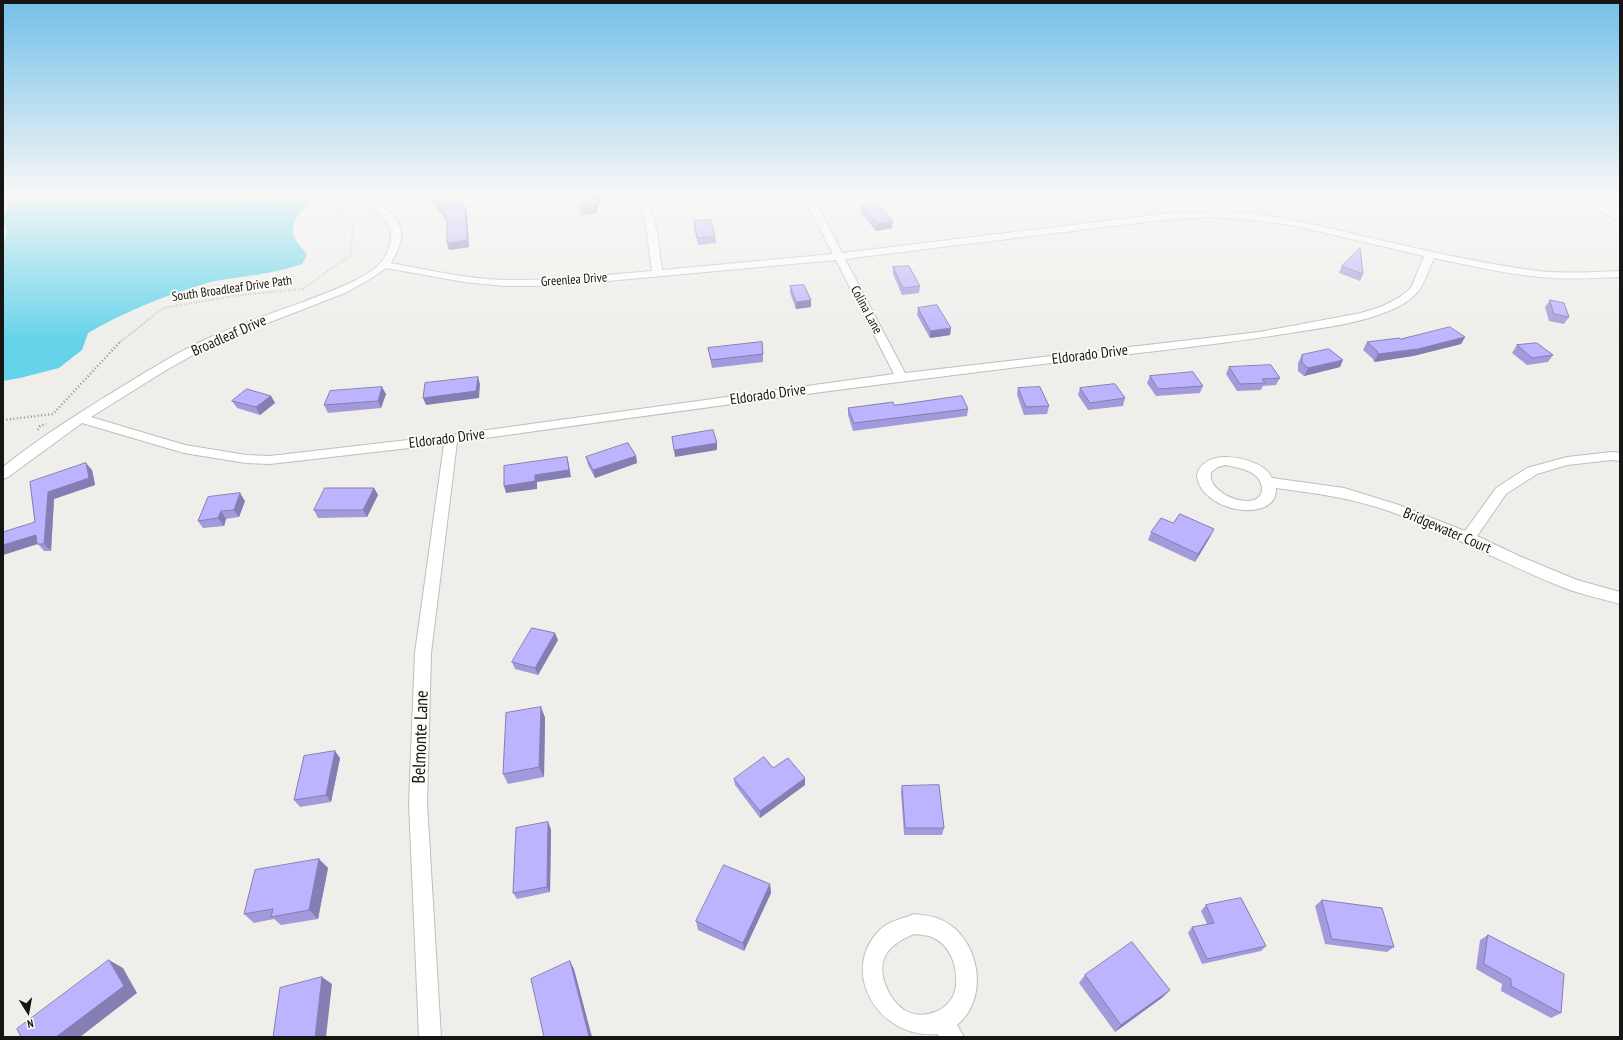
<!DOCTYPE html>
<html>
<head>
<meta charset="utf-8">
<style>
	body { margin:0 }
	#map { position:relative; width:1623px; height:1040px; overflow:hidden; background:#efeeeb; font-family:"PT Sans Narrow",sans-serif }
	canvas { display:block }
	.frame { position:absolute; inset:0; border:4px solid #151514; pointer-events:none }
	.north { position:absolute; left:8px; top:992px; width:40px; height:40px; -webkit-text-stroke:3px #fdfcf8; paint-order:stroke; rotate:169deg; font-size:11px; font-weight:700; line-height:16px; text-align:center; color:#151514 }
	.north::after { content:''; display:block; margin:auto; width:14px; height:18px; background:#151514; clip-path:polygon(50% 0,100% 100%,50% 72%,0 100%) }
</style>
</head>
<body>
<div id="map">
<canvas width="1623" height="1040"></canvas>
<div class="frame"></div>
<div class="north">N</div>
</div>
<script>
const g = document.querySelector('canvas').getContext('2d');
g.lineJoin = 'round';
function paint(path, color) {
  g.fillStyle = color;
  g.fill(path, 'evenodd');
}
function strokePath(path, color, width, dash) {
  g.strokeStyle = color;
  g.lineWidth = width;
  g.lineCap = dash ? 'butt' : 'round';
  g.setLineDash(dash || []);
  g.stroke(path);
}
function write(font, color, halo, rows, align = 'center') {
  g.font = font + ' "PT Sans Narrow",sans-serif';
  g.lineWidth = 3.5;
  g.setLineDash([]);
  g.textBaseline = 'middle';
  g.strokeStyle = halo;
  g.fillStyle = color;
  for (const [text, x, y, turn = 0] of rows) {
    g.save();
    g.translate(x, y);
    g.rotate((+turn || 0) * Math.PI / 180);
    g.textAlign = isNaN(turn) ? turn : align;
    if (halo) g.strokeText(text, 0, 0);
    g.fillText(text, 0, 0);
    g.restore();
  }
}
const water = new Path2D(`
	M 15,196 L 238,196 L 239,199 L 255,199 L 306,196 L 311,201 C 303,209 292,220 293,233 C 294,240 303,249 307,255 L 302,264 C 273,274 244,276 215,281 C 205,283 195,287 186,290 C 151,301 119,315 88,333 L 82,350 L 59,368 L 20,378 L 3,381 L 3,248 L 7,230 C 0,214 7,208 15,196 Z`);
const pathFar1 = new Path2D(`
	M 119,343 L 163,308 L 240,295 L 303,289 L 351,255 L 353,222 L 322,196`);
const path = new Path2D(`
	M 3,420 L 53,414 L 120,342
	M 38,430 L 40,426 L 46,424`);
const minor = new Path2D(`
	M 351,196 C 369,196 397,211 401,231 C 403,242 396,254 391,263 C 428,270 467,279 505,280 C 554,281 603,275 652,271 L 647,232 L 638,196 L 647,196 L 657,232 L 662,270 L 833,254 L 805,200 L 810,197 L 815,200 L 842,253 L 1162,214 C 1194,212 1224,211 1256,214 C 1289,218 1321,226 1354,234 C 1415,248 1476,263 1538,271 C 1565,274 1593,272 1620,271 L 1620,277 C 1593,278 1567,280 1540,277 C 1504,274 1469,265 1434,258 C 1422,286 1421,297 1391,310 C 1361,323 1328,327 1296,332 C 1218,345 1138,353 1059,362 C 858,386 657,414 457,442 L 431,653 L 427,803 L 441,1037 L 419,1037 L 409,803 L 415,653 L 444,444 L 270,464 L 246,463 L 184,453 L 82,423 L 8,477 L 3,479 L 3,467 C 43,435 87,408 131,381 C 154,367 177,353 202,341 C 234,326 269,314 303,302 C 323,294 371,278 383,260 C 404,227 381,211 352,198 ZM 1210,217 L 1255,220 L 1291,225 L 1424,256 L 1411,288 L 1400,297 L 1383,306 L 1361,313 L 1259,332 L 905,373 L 845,259 L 1162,220 ZM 836,260 L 894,374 L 451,435 L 270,456 L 246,455 L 185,445 L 91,417 L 168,369 L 211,345 L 345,293 L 372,278 L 386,268 L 464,282 L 504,286 L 554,286 Z
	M 1620,205 L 1620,211 L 1605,212 L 1600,209 L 1605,206 Z
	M 1612,452 L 1620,453 L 1620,461 L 1612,460 L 1567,465 L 1537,474 L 1506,494 L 1477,536 L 1519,556 L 1577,580 L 1620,592 L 1620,604 C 1603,599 1584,595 1567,589 C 1507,566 1450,533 1389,511 C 1351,498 1315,493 1276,488 C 1278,525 1199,512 1197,475 C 1204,448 1250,456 1266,470 C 1269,472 1270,475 1272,478 L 1344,488 L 1399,505 L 1465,531 L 1496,488 L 1527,468 L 1567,457 ZM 1226,465 C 1239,468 1261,471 1262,488 C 1262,494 1259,498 1254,500 C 1238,505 1207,490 1211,472 L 1218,467 Z
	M 914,914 C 926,915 939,917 949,924 C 981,946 988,1000 957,1025 L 964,1037 L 940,1037 L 937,1034 C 878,1040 836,968 883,927 C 890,921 905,918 914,914 ZM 914,934 C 920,935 927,935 932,937 C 951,945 958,968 956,986 C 953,1010 924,1022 904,1010 C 888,999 875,970 887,953 C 894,943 903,939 914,934 Z`);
const tertiary = new Path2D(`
	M 1575,196 L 1589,196 L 1620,213 L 1620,222 L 1577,198 Z`);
const wall = new Path2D(`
	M 428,196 L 449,196 L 451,199 L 467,213 L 469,247 L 449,250 L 447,243 L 447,222 Z
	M 584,196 L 600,196 L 600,200 L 596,214 L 581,215 L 580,208 Z
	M 862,206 L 893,221 L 892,228 L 876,231 L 861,213 Z
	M 694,221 L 715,236 L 716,243 L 698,245 L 694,228 Z
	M 1342,266 L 1363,274 L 1360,281 L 1339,273 Z
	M 893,267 L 920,286 L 919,293 L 902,295 L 893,274 Z
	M 790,286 L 811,300 L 811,307 L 796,309 L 790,293 Z
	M 1550,300 L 1569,317 L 1564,324 L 1549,321 L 1545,307 Z
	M 918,308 L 951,328 L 950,335 L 930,338 L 917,315 Z
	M 1465,337 L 1461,344 L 1413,356 L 1374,362 L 1373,359 L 1363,350 L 1367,342 L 1400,339 Z
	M 1517,345 L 1553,355 L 1548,362 L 1527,365 L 1512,353 Z
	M 708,348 L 763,354 L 763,362 L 712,368 Z
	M 1302,355 L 1340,367 L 1304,376 L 1298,371 L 1298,363 Z
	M 1229,367 L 1280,378 L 1276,385 L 1263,386 L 1261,390 L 1237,391 L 1226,374 Z
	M 1150,376 L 1203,386 L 1200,393 L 1156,396 L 1147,383 Z
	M 1018,388 L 1049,406 L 1047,414 L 1024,415 L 1017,395 Z
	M 1080,388 L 1125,398 L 1123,406 L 1088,410 L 1078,395 Z
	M 386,394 L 381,408 L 328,413 L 324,405 Z
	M 271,396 L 275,403 L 260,415 L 237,408 L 232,401 Z
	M 894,405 L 968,409 L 967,416 L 853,431 L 848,415 L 848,408 Z
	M 636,456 L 637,463 L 595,478 L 588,465 L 586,457 Z
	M 92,470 L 95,485 L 54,499 L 51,551 L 44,551 L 38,544 L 3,555 L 35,522 L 30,482 Z
	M 374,488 L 378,495 L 367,517 L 318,518 L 314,510 Z
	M 245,501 L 239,517 L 226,519 L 224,526 L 203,528 L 198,521 Z
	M 1151,532 L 1210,537 L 1195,562 L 1148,540 Z
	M 558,640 L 538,675 L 515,669 L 512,662 Z
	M 541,707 L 545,718 L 544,777 L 508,784 L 503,774 Z
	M 340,758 L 331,802 L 300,807 L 294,800 Z
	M 773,768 L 805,785 L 760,818 L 735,785 L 734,779 Z
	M 902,786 L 944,828 L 942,835 L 904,835 L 901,792 Z
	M 551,829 L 550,892 L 517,899 L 513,893 Z
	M 319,859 L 328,868 L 318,919 L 281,925 L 274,919 L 254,923 L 244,914 Z
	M 770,884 L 771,893 L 744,951 L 698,930 L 696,921 Z
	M 1322,900 L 1394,947 L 1387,952 L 1325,944 L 1315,906 Z
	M 1206,905 L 1266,946 L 1261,951 L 1202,964 L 1188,933 L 1192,927 L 1207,924 L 1201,911 Z
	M 1488,935 L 1561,1013 L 1551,1018 L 1501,991 L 1502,984 L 1476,969 L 1480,940 Z
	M 1085,975 L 1163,997 L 1115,1032 L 1079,983 Z`);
const shadedWall = new Path2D(`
	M 598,196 L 600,196 L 600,200 L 596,214 L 595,208 Z
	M 465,206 L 467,213 L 469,247 L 449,250 L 447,243 Z
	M 893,221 L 892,228 L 876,231 L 877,224 Z
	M 811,300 L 811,307 L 796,309 L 796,302 Z
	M 951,328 L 950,335 L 930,338 L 930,331 Z
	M 1465,337 L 1461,344 L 1413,356 L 1374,362 L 1378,354 Z
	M 1343,360 L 1340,367 L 1304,376 L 1308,368 Z
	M 478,377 L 480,384 L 479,398 L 426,405 L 423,398 Z
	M 382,387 L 386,394 L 381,408 L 378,401 Z
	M 271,396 L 275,403 L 260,415 L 256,407 Z
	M 717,443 L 717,450 L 675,457 L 674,450 Z
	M 636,456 L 637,463 L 595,478 L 593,470 Z
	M 567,457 L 569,465 L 571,477 L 537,482 L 537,489 L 506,493 L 504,486 L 535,475 Z
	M 86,463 L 92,470 L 95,485 L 54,499 L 51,551 L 44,544 L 48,492 Z
	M 374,488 L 378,495 L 367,517 L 363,510 Z
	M 240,493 L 245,501 L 239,517 L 234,510 Z
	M 221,511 L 226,519 L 224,526 L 218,518 Z
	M 1214,529 L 1210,537 L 1195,562 L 1198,554 Z
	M 36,535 L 43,542 L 3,555 L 3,545 Z
	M 555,633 L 558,640 L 538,675 L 535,668 Z
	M 541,707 L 545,718 L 544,777 L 539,767 Z
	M 335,751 L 340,758 L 331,802 L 326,795 Z
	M 805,778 L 805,785 L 760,818 L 760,811 Z
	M 548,822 L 551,829 L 550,892 L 547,887 Z
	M 319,859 L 328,868 L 318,919 L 309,910 Z
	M 770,884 L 771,893 L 744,951 L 743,943 Z
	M 109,960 L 123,968 L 137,993 L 80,1037 L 56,1037 Z
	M 570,961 L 574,969 L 592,1037 L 589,1037 Z
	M 322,977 L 332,984 L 326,1037 L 315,1037 Z
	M 1170,990 L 1163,997 L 1115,1032 L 1121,1025 Z`);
const building = new Path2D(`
	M 430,196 L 449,196 L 451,199 L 458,197 L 465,206 L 467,240 L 447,243 L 447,218 Z
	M 584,196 L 598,196 L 595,208 L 580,208 Z
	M 877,203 L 893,221 L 877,224 L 862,206 Z
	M 711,220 L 715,236 L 697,238 L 694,221 Z
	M 1360,248 L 1363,274 L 1342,266 Z
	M 909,266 L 920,286 L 903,288 L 893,267 Z
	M 804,285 L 811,300 L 796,302 L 790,286 Z
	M 1550,300 L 1564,303 L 1569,317 L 1554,314 Z
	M 937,305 L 951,328 L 930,331 L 918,308 Z
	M 1450,327 L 1465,337 L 1418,349 L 1378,354 L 1377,351 L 1367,342 L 1399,338 L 1400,339 Z
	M 762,342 L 763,354 L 711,360 L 708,348 Z
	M 1537,343 L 1553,355 L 1532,358 L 1517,345 Z
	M 1329,349 L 1343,360 L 1308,368 L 1302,363 L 1302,355 Z
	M 1271,365 L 1280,378 L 1262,379 L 1265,383 L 1240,384 L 1229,367 Z
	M 1193,372 L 1203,386 L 1158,389 L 1150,376 Z
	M 478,377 L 476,391 L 423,398 L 425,383 Z
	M 1115,384 L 1125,398 L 1090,403 L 1080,388 Z
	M 382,387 L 378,401 L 324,405 L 330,391 Z
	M 1040,387 L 1049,406 L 1026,407 L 1018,388 Z
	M 247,389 L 271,396 L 256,407 L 232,401 Z
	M 962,396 L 968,409 L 854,423 L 848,408 L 893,402 L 894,405 Z
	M 713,430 L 717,443 L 674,450 L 672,437 Z
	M 628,443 L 636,456 L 593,470 L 586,457 Z
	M 567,457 L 569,470 L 535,475 L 535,481 L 504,486 L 504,466 Z
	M 86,463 L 89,478 L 48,492 L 44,544 L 37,544 L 36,535 L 3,545 L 3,532 L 35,522 L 30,482 Z
	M 325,488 L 374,488 L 363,510 L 314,510 Z
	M 240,493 L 234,510 L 221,511 L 218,518 L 198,521 L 208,497 Z
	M 1180,514 L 1214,529 L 1198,554 L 1151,532 L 1161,518 L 1173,523 Z
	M 532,628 L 555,633 L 535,668 L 512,662 Z
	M 541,707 L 539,767 L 503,774 L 506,713 Z
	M 335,751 L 326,795 L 294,800 L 304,756 Z
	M 764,757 L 773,768 L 788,758 L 805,778 L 760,811 L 734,779 Z
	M 939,785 L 944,828 L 905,828 L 902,786 Z
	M 548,822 L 547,887 L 513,893 L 516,828 Z
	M 319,859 L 309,910 L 271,917 L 273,909 L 244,914 L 255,870 Z
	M 724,865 L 770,884 L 743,943 L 696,921 Z
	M 1241,898 L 1266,946 L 1207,959 L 1192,927 L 1214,923 L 1206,905 Z
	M 1322,900 L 1382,908 L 1394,947 L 1332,939 Z
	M 1488,935 L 1564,974 L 1561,1013 L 1511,986 L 1511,979 L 1484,964 Z
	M 1132,942 L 1170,990 L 1121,1025 L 1085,975 Z
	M 109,960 L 124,986 L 56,1037 L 21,1037 L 17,1029 Z
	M 570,961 L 589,1037 L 544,1037 L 531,979 Z
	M 322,977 L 315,1037 L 273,1037 L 280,988 Z`);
const farStreetnames = [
	["Greenlea Drive",574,280,-4],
	["South Broadleaf Drive Path",232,289,-8],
	["Colina Lane",866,310,62]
];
const streetNames = [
	["Broadleaf Drive",229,336,-24],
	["Eldorado Drive",1090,355,-7],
	["Eldorado Drive",768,395,-8],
	["Eldorado Drive",447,439,-7],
	["Bridgewater Court",1447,531,23]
];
const nearStreetnames = [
	["Belmonte Lane",421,737,-88]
];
paint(water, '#65d3ea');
strokePath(minor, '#bfbebb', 2);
strokePath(tertiary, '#bfbebb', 2);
strokePath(pathFar1, '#949391', 2, [0.5, 2]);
strokePath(path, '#949391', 2.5, [1, 2.5]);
paint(minor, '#fff');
paint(tertiary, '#fff');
paint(wall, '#a29bdb');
paint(shadedWall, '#847eb2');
paint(building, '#bcb4ff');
strokePath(building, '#847eb2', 1);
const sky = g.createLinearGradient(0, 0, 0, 341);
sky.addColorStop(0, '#73c0e9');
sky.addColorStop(0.57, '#f8f7f6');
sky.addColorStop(1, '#f8f7f600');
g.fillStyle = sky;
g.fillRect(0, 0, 1623, 341);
write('13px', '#151514', '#fdfcf8', farStreetnames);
write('15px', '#151514', '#fdfcf8', streetNames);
write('18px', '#151514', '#fdfcf8', nearStreetnames);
</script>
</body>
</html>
